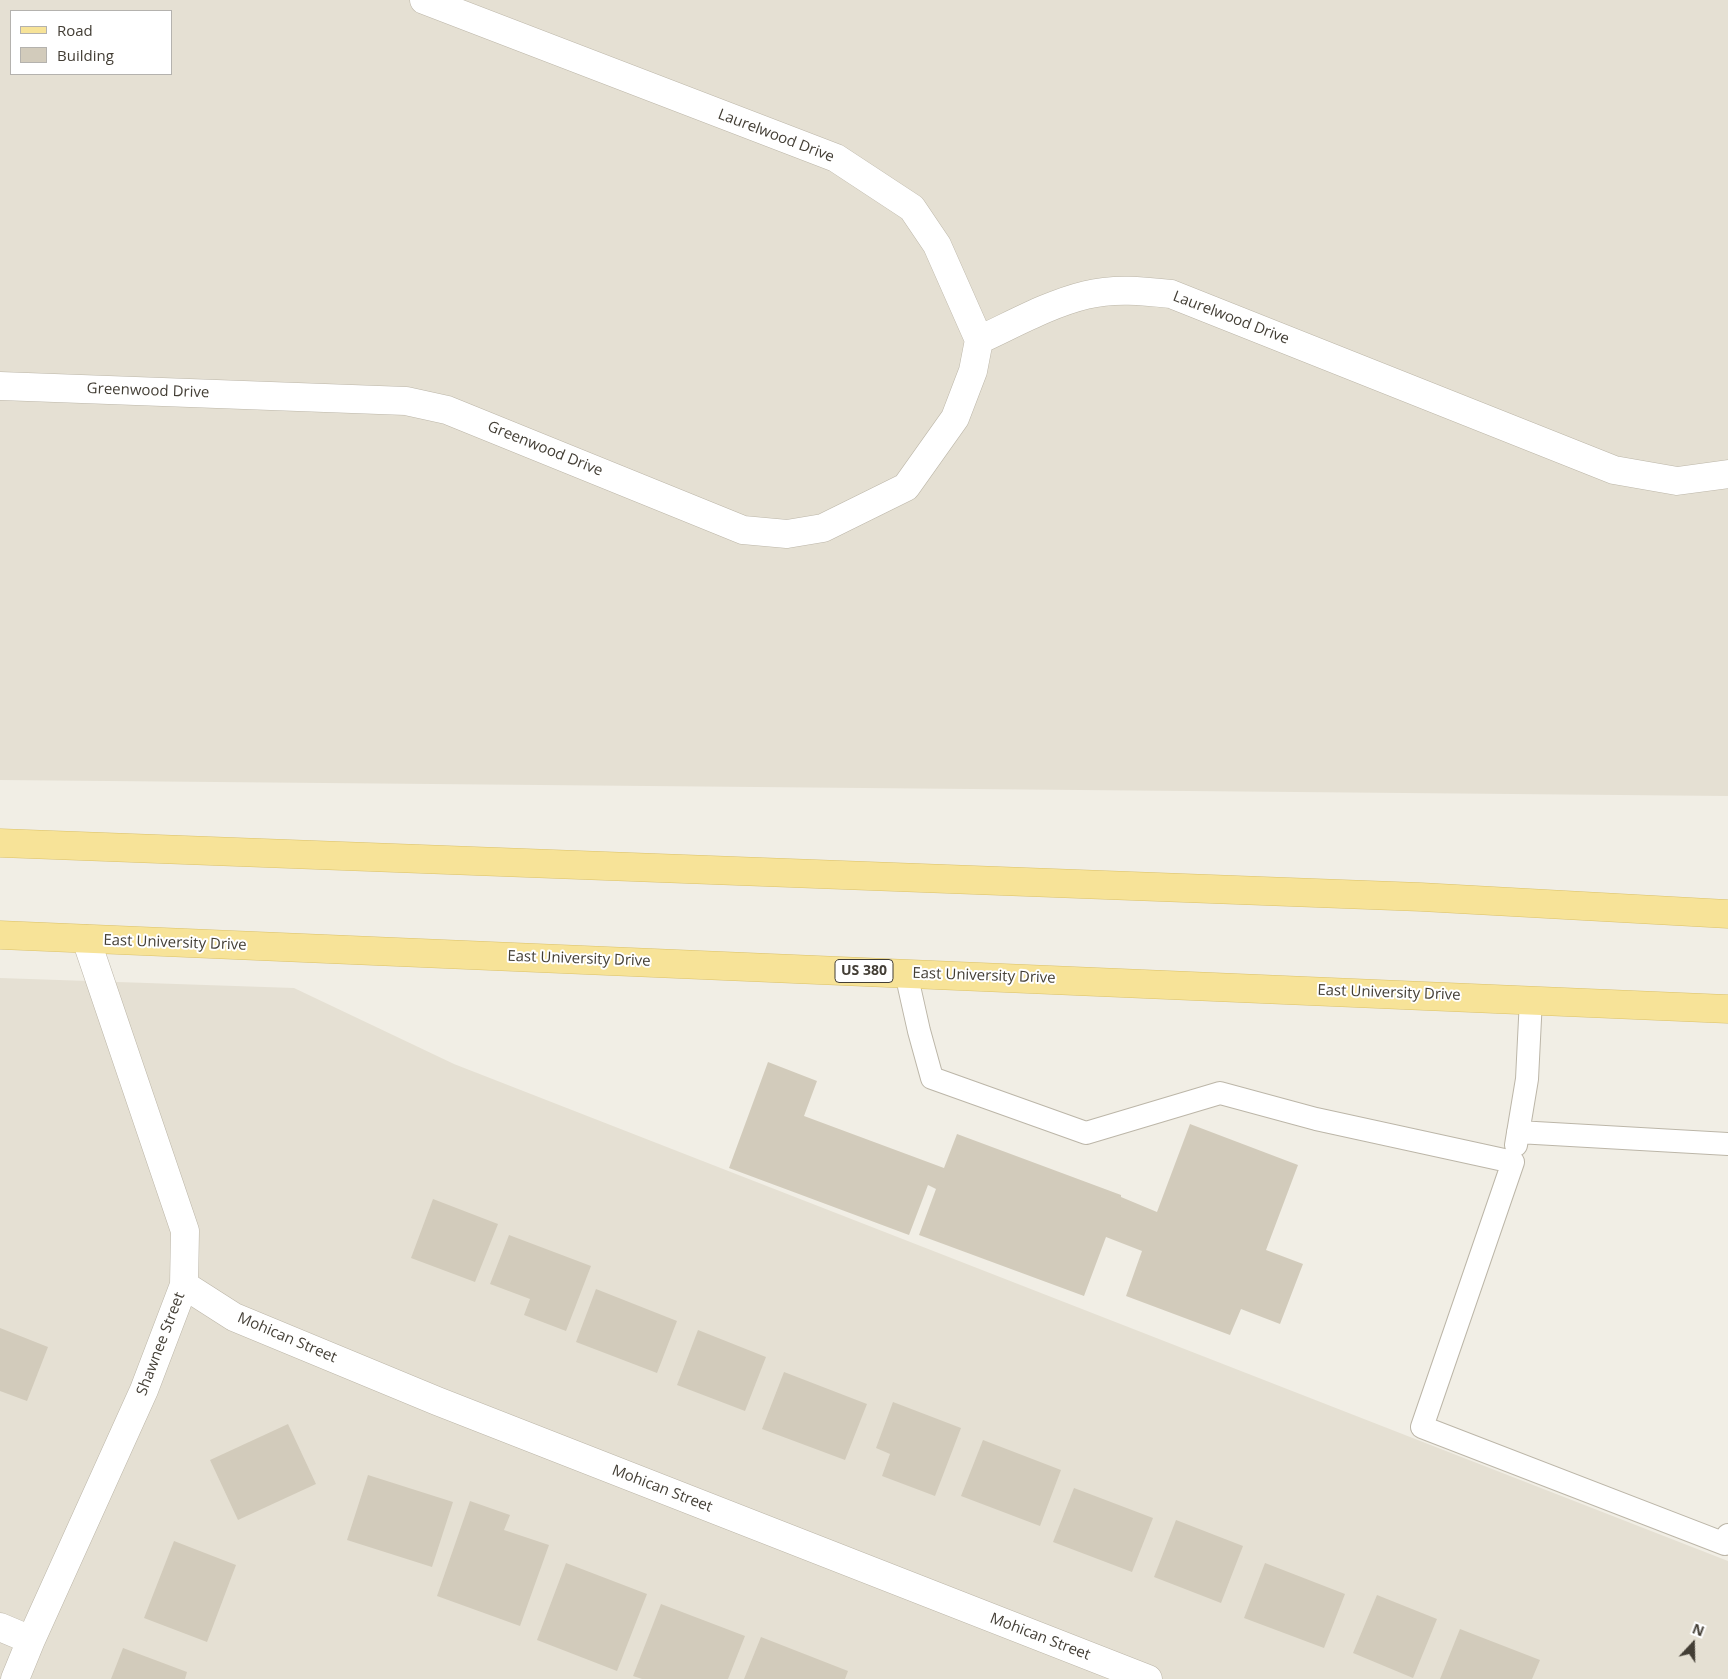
<!DOCTYPE html>
<html>
<head>
<meta charset="utf-8">
<style>
	body { margin:0 }
	#map { position:relative; width:1728px; height:1679px; overflow:hidden; background:#f1eee5; font-family:"Open Sans",sans-serif }
	canvas { display:block }
	.legend { position:absolute; left:10px; top:10px; width:162px; height:65px; box-sizing:border-box; background:#fff; border:1px solid #b4b2ae; margin:0; padding:6px 9px; list-style:none; font-size:15px; color:#433e35 }
	.legend li { display:flex; align-items:center; gap:10px; height:25px }
	.legend b { width:25px; border:1px solid #b4b2ae }
	.north { position:absolute; left:1668px; top:1619px; width:50px; height:50px; -webkit-text-stroke:4px #fff; paint-order:stroke; rotate:21deg; font-size:14px; font-weight:700; line-height:20px; text-align:center; color:#433e35 }
	.north::after { content:''; display:block; margin:auto; width:18px; height:22px; background:#433e35; clip-path:polygon(50% 0,100% 100%,50% 72%,0 100%) }
</style>
</head>
<body>
<div id="map">
<canvas width="1728" height="1679"></canvas>
<ul class="legend">
<li><b style="height:6px;background:#f7e398"></b>Road</li>
<li><b style="height:14px;background:#d2cbbb"></b>Building</li>
</ul>
<div class="north">N</div>
</div>
<script>
const g = document.querySelector('canvas').getContext('2d');
g.lineJoin = 'round';
function paint(path, color) {
  g.fillStyle = color;
  g.fill(path, 'evenodd');
}
function strokePath(path, color, width, dash) {
  g.strokeStyle = color;
  g.lineWidth = width;
  g.lineCap = dash ? 'butt' : 'round';
  g.setLineDash(dash || []);
  g.stroke(path);
}
function write(font, color, halo, rows, align = 'center') {
  g.font = font + ' "Open Sans",sans-serif';
  g.lineWidth = 4;
  g.setLineDash([]);
  g.textBaseline = 'middle';
  g.strokeStyle = halo;
  g.fillStyle = color;
  for (const [text, x, y, turn = 0] of rows) {
    g.save();
    g.translate(x, y);
    g.rotate((+turn || 0) * Math.PI / 180);
    g.textAlign = isNaN(turn) ? turn : align;
    if (halo) g.strokeText(text, 0, 0);
    g.fillText(text, 0, 0);
    g.restore();
  }
}
const residential = new Path2D(`
	M 0,0 L 1728,0 L 1728,796 L 0,780 ZM 11,11 L 171,11 L 171,74 L 11,74 Z
	M 0,978 L 294,988 L 454,1064 L 1728,1561 L 1728,1679 L 0,1679 Z`);
const building = new Path2D(`
	M 768,1062 L 817,1081 L 804,1116 L 944,1168 L 957,1134 L 1121,1195 L 1121,1197 L 1157,1212 L 1190,1124 L 1298,1165 L 1266,1250 L 1303,1264 L 1280,1324 L 1241,1309 L 1230,1335 L 1126,1296 L 1142,1251 L 1106,1237 L 1084,1296 L 919,1235 L 936,1189 L 928,1185 L 909,1235 L 729,1168 Z
	M 433,1199 L 498,1224 L 475,1282 L 411,1258 Z
	M 509,1235 L 591,1266 L 566,1331 L 524,1315 L 530,1299 L 490,1284 Z
	M 596,1289 L 677,1321 L 657,1373 L 576,1342 Z
	M 0,1328 L 48,1347 L 27,1401 L 0,1391 Z
	M 698,1330 L 766,1357 L 745,1411 L 677,1385 Z
	M 784,1372 L 867,1404 L 845,1460 L 762,1429 Z
	M 893,1402 L 961,1428 L 935,1496 L 882,1476 L 890,1454 L 876,1448 Z
	M 288,1424 L 316,1484 L 238,1520 L 210,1460 Z
	M 983,1440 L 1061,1470 L 1040,1526 L 961,1496 Z
	M 368,1475 L 453,1502 L 432,1567 L 347,1540 Z
	M 1074,1488 L 1153,1518 L 1132,1572 L 1053,1542 Z
	M 470,1501 L 510,1515 L 504,1530 L 549,1545 L 520,1626 L 437,1596 Z
	M 1176,1520 L 1243,1546 L 1221,1603 L 1154,1577 Z
	M 174,1541 L 236,1565 L 207,1642 L 144,1618 Z
	M 566,1563 L 647,1594 L 617,1671 L 537,1640 Z
	M 1265,1563 L 1345,1594 L 1324,1648 L 1244,1618 Z
	M 1377,1595 L 1437,1619 L 1413,1678 L 1353,1653 Z
	M 661,1604 L 745,1636 L 728,1679 L 642,1679 L 633,1676 Z
	M 1460,1629 L 1540,1660 L 1532,1679 L 1440,1679 Z
	M 761,1637 L 848,1671 L 845,1679 L 744,1679 Z
	M 123,1648 L 187,1672 L 185,1679 L 111,1679 Z`);
const lane = new Path2D(`
	M 906,973 L 919,1031 L 932,1078 L 1086,1133 L 1220,1093 L 1316,1119 L 1513,1162 L 1422,1427 L 1725,1544 L 1728,1535
	M 1518,1132 L 1728,1144
	M 1516,1145 L 1527,1079 L 1531,999`);
const street = new Path2D(`
	M 424,0 L 836,158 L 912,208 L 937,245 L 979,340
	M 979,340 C 1014,324 1049,304 1086,295 C 1114,288 1143,291 1171,294 L 1614,470 L 1677,481 L 1728,474
	M 0,386 L 406,401 L 447,410 L 743,530 L 787,534 L 823,528 L 906,487 L 955,418 L 973,371 L 979,340
	M 184,1285 L 234,1317 L 437,1401 L 1148,1679
	M 0,1627 L 31,1640
	M 15,1679 L 31,1640 L 144,1390 L 184,1285 L 185,1231 L 86,939`);
const primary = new Path2D(`
	M 0,843 L 1421,897 L 1728,914
	M 0,935 L 1728,1009`);
const shields = [
	[864,971,58]
];
const shieldNames = [
	["US 380",864,971]
];
const streetNames = [
	["Laurelwood Drive",776,136,21],
	["Laurelwood Drive",1231,318,21],
	["Greenwood Drive",148,391,2],
	["Greenwood Drive",545,449,22],
	["East University Drive",175,943,2],
	["East University Drive",579,959,2],
	["East University Drive",984,976,2],
	["East University Drive",1389,993,2],
	["Mohican Street",287,1338,23],
	["Shawnee Street",161,1344,-69],
	["Mohican Street",662,1489,21],
	["Mohican Street",1040,1637,21]
];
paint(residential, '#e5e0d3');
paint(building, '#d2cbbb');
strokePath(lane, '#bcb6a8', 24);
strokePath(street, '#bcb6a8', 29);
strokePath(primary, '#dac169', 29);
strokePath(lane, '#fff', 22);
strokePath(street, '#fff', 28);
strokePath(primary, '#f7e398', 28);
for (const [x, y, w] of shields) {
  const box = new Path2D();
  box.roundRect(x - w / 2, y - 11.5, w, 23, 4);
  g.fillStyle = '#fff';
  g.fill(box);
  strokePath(box, '#433e35', 1);
}
write('bold 14px', '#433e35', null, shieldNames);
write('15px', '#433e35', '#fff', streetNames);
</script>
</body>
</html>
